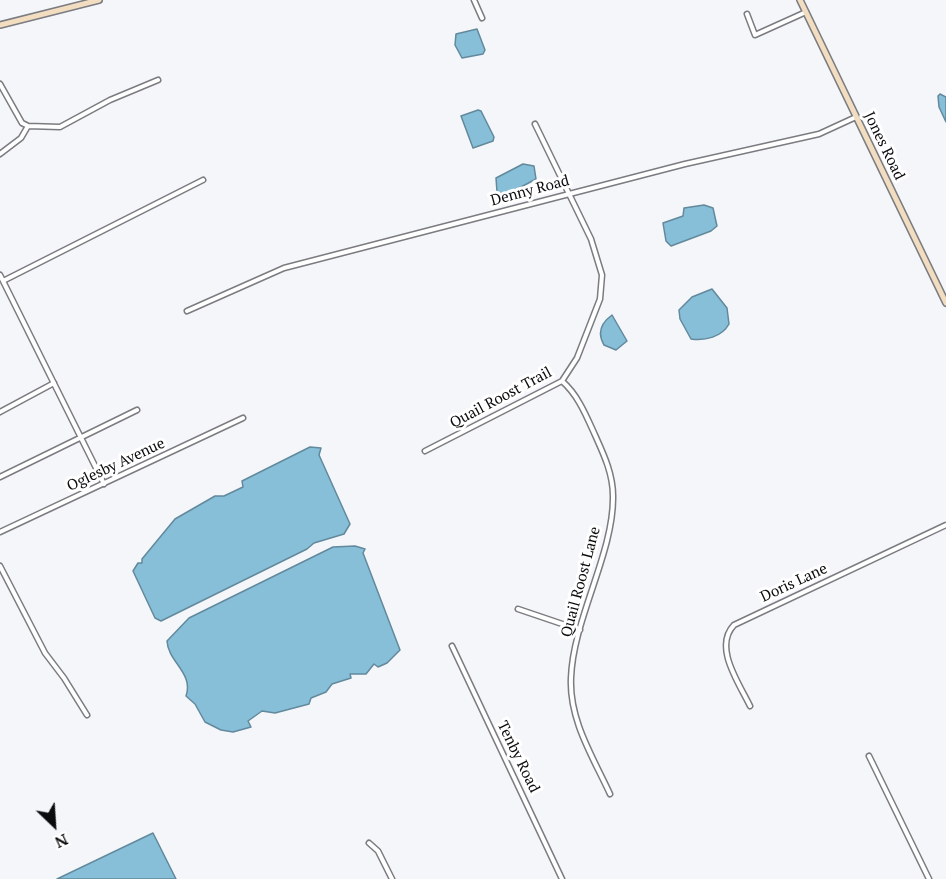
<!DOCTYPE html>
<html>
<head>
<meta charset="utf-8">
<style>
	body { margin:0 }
	#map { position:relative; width:946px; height:879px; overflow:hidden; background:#f4f6fa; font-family:"PT Serif",serif }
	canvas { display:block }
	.north { position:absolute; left:24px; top:795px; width:60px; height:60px; -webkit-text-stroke:4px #fff; paint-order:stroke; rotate:155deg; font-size:16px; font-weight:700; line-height:24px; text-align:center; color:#0b0c0d }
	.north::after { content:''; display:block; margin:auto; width:21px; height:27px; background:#0b0c0d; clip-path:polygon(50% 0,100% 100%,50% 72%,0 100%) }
</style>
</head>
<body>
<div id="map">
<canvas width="946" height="879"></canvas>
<div class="north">N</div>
</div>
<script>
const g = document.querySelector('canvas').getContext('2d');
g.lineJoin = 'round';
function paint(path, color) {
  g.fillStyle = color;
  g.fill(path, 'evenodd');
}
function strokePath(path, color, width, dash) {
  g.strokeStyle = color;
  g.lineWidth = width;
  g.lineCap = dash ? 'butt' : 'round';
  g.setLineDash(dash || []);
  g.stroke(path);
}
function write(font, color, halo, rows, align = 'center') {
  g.font = font + ' "PT Serif",serif';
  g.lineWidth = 6;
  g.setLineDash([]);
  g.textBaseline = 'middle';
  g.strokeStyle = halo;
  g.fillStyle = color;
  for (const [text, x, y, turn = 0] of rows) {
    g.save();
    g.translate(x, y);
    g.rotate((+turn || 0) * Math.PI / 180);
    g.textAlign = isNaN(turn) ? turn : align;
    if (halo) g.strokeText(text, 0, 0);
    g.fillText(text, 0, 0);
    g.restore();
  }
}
const water = new Path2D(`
	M 477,29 L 485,50 L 483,54 L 462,58 L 455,45 L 456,34 Z
	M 940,94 L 946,97 L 946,122 L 939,107 L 938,96 Z
	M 478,110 L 481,111 L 494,137 L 493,141 L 473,148 L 461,116 Z
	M 523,164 L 534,166 L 536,179 L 506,195 L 497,192 L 496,178 Z
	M 704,205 L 713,208 L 717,226 L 711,231 L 671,246 L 666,241 L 663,223 L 683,216 L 684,208 Z
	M 712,289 L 727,308 L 729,324 C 722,337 705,341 691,339 L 680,319 L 679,310 L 692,297 Z
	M 612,315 L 627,341 L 616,350 L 604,345 C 597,333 601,323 612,315 Z
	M 310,447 L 321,448 L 319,455 L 350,524 L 344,534 L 314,543 L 307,549 L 161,621 L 155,618 L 133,571 L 138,563 L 142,563 L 142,559 L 175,519 L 215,496 L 224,496 L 243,487 L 242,481 Z
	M 355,546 L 365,549 L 363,553 L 400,650 L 387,663 L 378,667 L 374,664 L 366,674 L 350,674 L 351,678 L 332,684 L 326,692 L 311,698 L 309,704 L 275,713 L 262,711 L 248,721 L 251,727 L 233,732 L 221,730 L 205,722 L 195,704 L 186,696 C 194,673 168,662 167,641 L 189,618 L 333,547 Z
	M 153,833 L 176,879 L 57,879 Z`);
const street = new Path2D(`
	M 474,0 L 482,18
	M 747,14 L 755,35 L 806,12
	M 0,84 L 22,123 L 28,126 L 60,127 L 110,100 L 158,80
	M 0,154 L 21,138 L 28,126
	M 0,275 L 104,484
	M 3,281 L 203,180
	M 187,311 L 284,268 L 685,164 L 819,134 L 856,117
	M 562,381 C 578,395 586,415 595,435 C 604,455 613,474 613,496 C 614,553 573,619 571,678 C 569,720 593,757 610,794
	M 0,412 L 54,383
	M 425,451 L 562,381 L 577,358 L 600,299 L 602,275 L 591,239 L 535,124
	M 0,477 L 137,410
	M 0,532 L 243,418
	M 0,566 L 45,653 L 64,678 L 87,715
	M 518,609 L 580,630
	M 452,646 L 562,879
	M 750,706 C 739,683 713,647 734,625 L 946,525
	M 869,756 L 929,879
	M 369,843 L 378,851 L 392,879`);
const secondary = new Path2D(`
	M 800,0 L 946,303
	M 0,25 L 99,0`);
const streetNames = [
	["Jones Road",884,146,64],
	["Denny Road",530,191,-15],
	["Quail Roost Trail",501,398,-28],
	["Oglesby Avenue",116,465,-25],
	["Quail Roost Lane",581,582,-75],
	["Doris Lane",794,583,-25],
	["Tenby Road",518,757,64]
];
paint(water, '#87bfd9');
strokePath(water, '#62899c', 1.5);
strokePath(street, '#7a7c80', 7);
strokePath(secondary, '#7a7c80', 8);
strokePath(street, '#fff', 4);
strokePath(secondary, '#f2ddc1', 5);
write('15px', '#0b0c0d', '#fff', streetNames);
</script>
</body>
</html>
